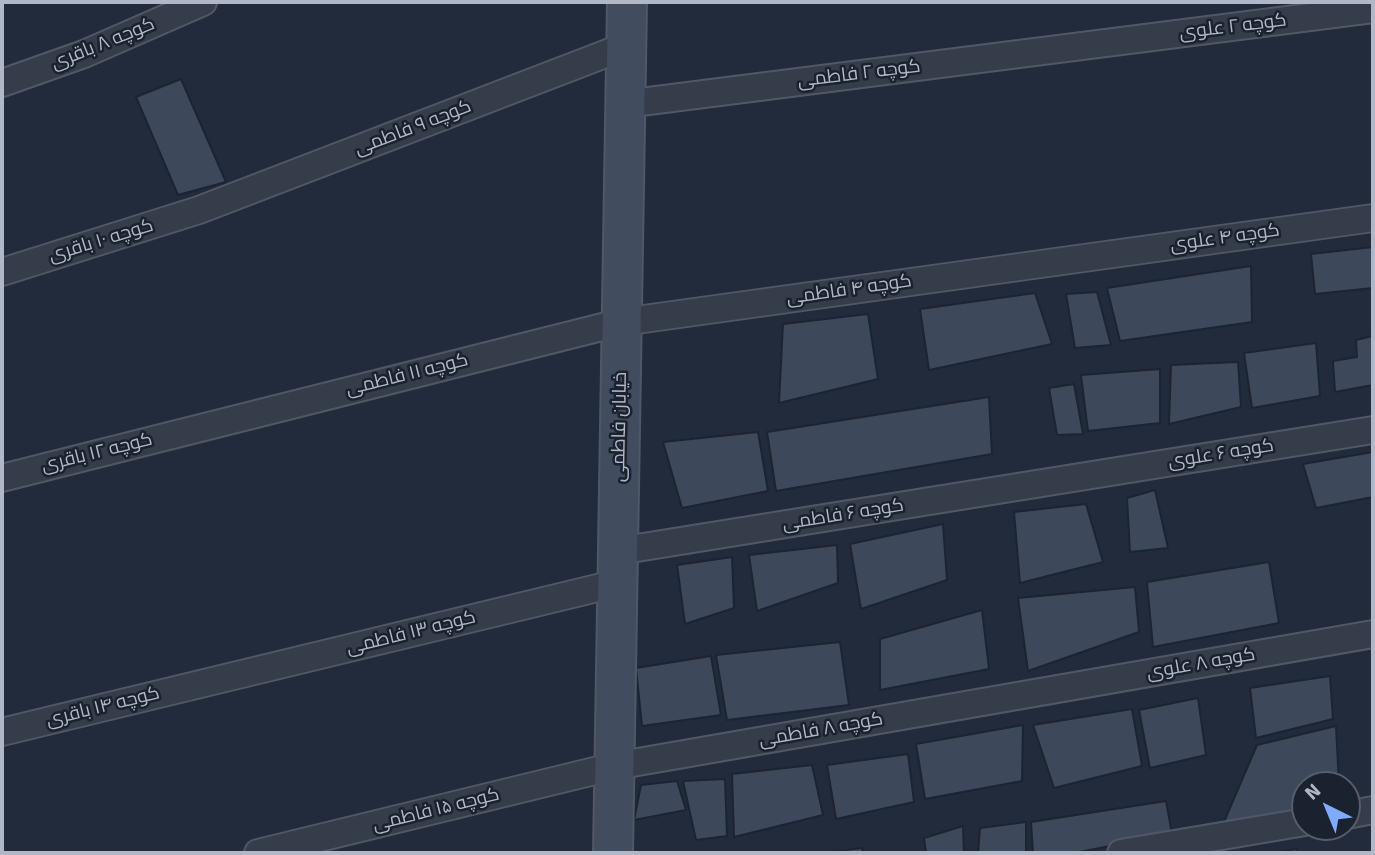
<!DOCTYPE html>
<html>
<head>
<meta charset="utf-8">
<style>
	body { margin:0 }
	#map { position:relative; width:1375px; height:855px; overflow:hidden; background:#212b3b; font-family:Signika,sans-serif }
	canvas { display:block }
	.frame { position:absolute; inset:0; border:4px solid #b0b8c7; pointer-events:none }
	.north { position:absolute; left:1291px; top:771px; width:70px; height:70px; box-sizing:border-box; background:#1a2230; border:2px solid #565e6c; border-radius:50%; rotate:317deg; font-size:19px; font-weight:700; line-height:28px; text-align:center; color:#b0b8c7 }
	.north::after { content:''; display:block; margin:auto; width:24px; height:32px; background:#80abfc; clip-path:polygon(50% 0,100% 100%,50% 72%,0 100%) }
</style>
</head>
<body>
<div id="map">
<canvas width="1375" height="855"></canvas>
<div class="frame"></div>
<div class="north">N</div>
</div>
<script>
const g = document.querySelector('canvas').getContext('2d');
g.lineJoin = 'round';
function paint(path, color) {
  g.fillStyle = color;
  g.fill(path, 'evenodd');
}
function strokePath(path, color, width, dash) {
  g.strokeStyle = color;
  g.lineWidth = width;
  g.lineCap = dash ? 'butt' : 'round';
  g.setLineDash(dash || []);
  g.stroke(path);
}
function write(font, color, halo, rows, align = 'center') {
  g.font = font + ' Signika,Cairo,sans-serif';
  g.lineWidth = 5;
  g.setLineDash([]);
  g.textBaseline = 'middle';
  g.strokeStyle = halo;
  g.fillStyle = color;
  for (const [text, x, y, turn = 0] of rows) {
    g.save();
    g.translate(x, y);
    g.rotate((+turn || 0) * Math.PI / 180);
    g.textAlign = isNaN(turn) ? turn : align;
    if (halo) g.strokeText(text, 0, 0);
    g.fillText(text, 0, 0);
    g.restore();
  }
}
const building = new Path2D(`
	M 181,79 L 226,182 L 178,195 L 136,97 Z
	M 1373,247 L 1373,288 L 1315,294 L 1311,254 Z
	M 1251,266 L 1252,322 L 1120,341 L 1107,288 Z
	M 1097,292 L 1111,345 L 1075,348 L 1066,294 Z
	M 1035,293 L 1052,344 L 929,370 L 920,309 Z
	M 868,314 L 878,379 L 779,403 L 783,324 Z
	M 1373,336 L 1373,385 L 1335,392 L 1333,361 L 1357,357 L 1356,340 Z
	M 1316,343 L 1320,396 L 1252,408 L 1244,353 Z
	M 1238,362 L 1241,407 L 1169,424 L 1171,365 Z
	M 1160,369 L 1160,423 L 1088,431 L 1081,375 Z
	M 1074,384 L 1083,434 L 1057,435 L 1049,388 Z
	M 989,397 L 992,454 L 776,491 L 767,432 Z
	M 758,432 L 768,491 L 682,508 L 663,442 Z
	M 1373,452 L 1373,497 L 1316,508 L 1303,464 Z
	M 1155,490 L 1168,548 L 1130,552 L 1127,498 Z
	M 1086,504 L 1103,562 L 1020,583 L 1014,512 Z
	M 943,524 L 947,580 L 861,609 L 850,544 Z
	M 837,545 L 838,583 L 757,611 L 749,555 Z
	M 732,557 L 734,608 L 685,624 L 677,565 Z
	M 1269,562 L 1279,623 L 1153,647 L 1147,582 Z
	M 1135,587 L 1139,632 L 1028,671 L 1018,598 Z
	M 982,610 L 989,669 L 880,690 L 880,639 Z
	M 840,642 L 849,705 L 727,720 L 716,655 Z
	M 711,656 L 721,715 L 642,726 L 636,668 Z
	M 1330,676 L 1333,719 L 1256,738 L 1250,688 Z
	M 1198,698 L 1206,755 L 1150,768 L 1139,710 Z
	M 1132,709 L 1142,766 L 1054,788 L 1033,725 Z
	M 1023,725 L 1022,781 L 925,799 L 916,744 Z
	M 1336,726 L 1339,785 L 1305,785 L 1305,814 L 1220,831 L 1257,745 Z
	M 908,754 L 914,802 L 836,819 L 827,765 Z
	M 812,765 L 823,815 L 734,837 L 732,774 Z
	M 725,779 L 727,836 L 696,840 L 683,781 Z
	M 677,781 L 686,810 L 634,820 L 641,785 Z
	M 1166,801 L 1172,834 L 1074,853 L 1033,853 L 1031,822 Z
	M 1026,822 L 1026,853 L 978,853 L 980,828 Z
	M 963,826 L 964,853 L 926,853 L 924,838 Z
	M 862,848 L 863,853 L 821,853 Z
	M 1297,849 L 1298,853 L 1272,853 Z`);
const street = new Path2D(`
	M 2,83 L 84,54 L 203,2
	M 625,104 L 1373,9
	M 2,272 L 199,210 L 626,46
	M 2,478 L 622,322 L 1373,218
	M 618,551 L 1373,430
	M 2,732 L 618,583
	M 1347,815 L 1373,810
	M 258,853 L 615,766 L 1373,634
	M 1121,853 L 1305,822`);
const secondary = new Path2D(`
	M 613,853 L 627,2`);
const streetNames = [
	["کوچه ۲ علوی",1233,27,-7],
	["کوچه ۸ باقری",103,44,-22],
	["کوچه ۲ فاطمی",859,74,-7],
	["کوچه ۹ فاطمی",413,128,-21],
	["کوچه ۴ علوی",1225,238,-8],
	["کوچه ۱۰ باقری",101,241,-17],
	["کوچه ۴ فاطمی",849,290,-8],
	["کوچه ۱۱ فاطمی",407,375,-14],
	["خیابان فاطمی",620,427,-89],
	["کوچه ۱۲ باقری",97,453,-14],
	["کوچه ۶ علوی",1221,454,-9],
	["کوچه ۶ فاطمی",843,515,-9],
	["کوچه ۱۳ فاطمی",411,633,-14],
	["کوچه ۸ علوی",1201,664,-10],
	["کوچه ۱۴ باقری",103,707,-14],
	["کوچه ۸ فاطمی",821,730,-10],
	["کوچه ۱۵ فاطمی",436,810,-14]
];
paint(building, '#3d495b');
strokePath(building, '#1c2432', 2);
strokePath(street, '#505866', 30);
strokePath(secondary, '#505866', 42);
strokePath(street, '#353d4b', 26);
strokePath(secondary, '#424c5f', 38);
write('19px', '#b0b8c7', '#1a2230', streetNames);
</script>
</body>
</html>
